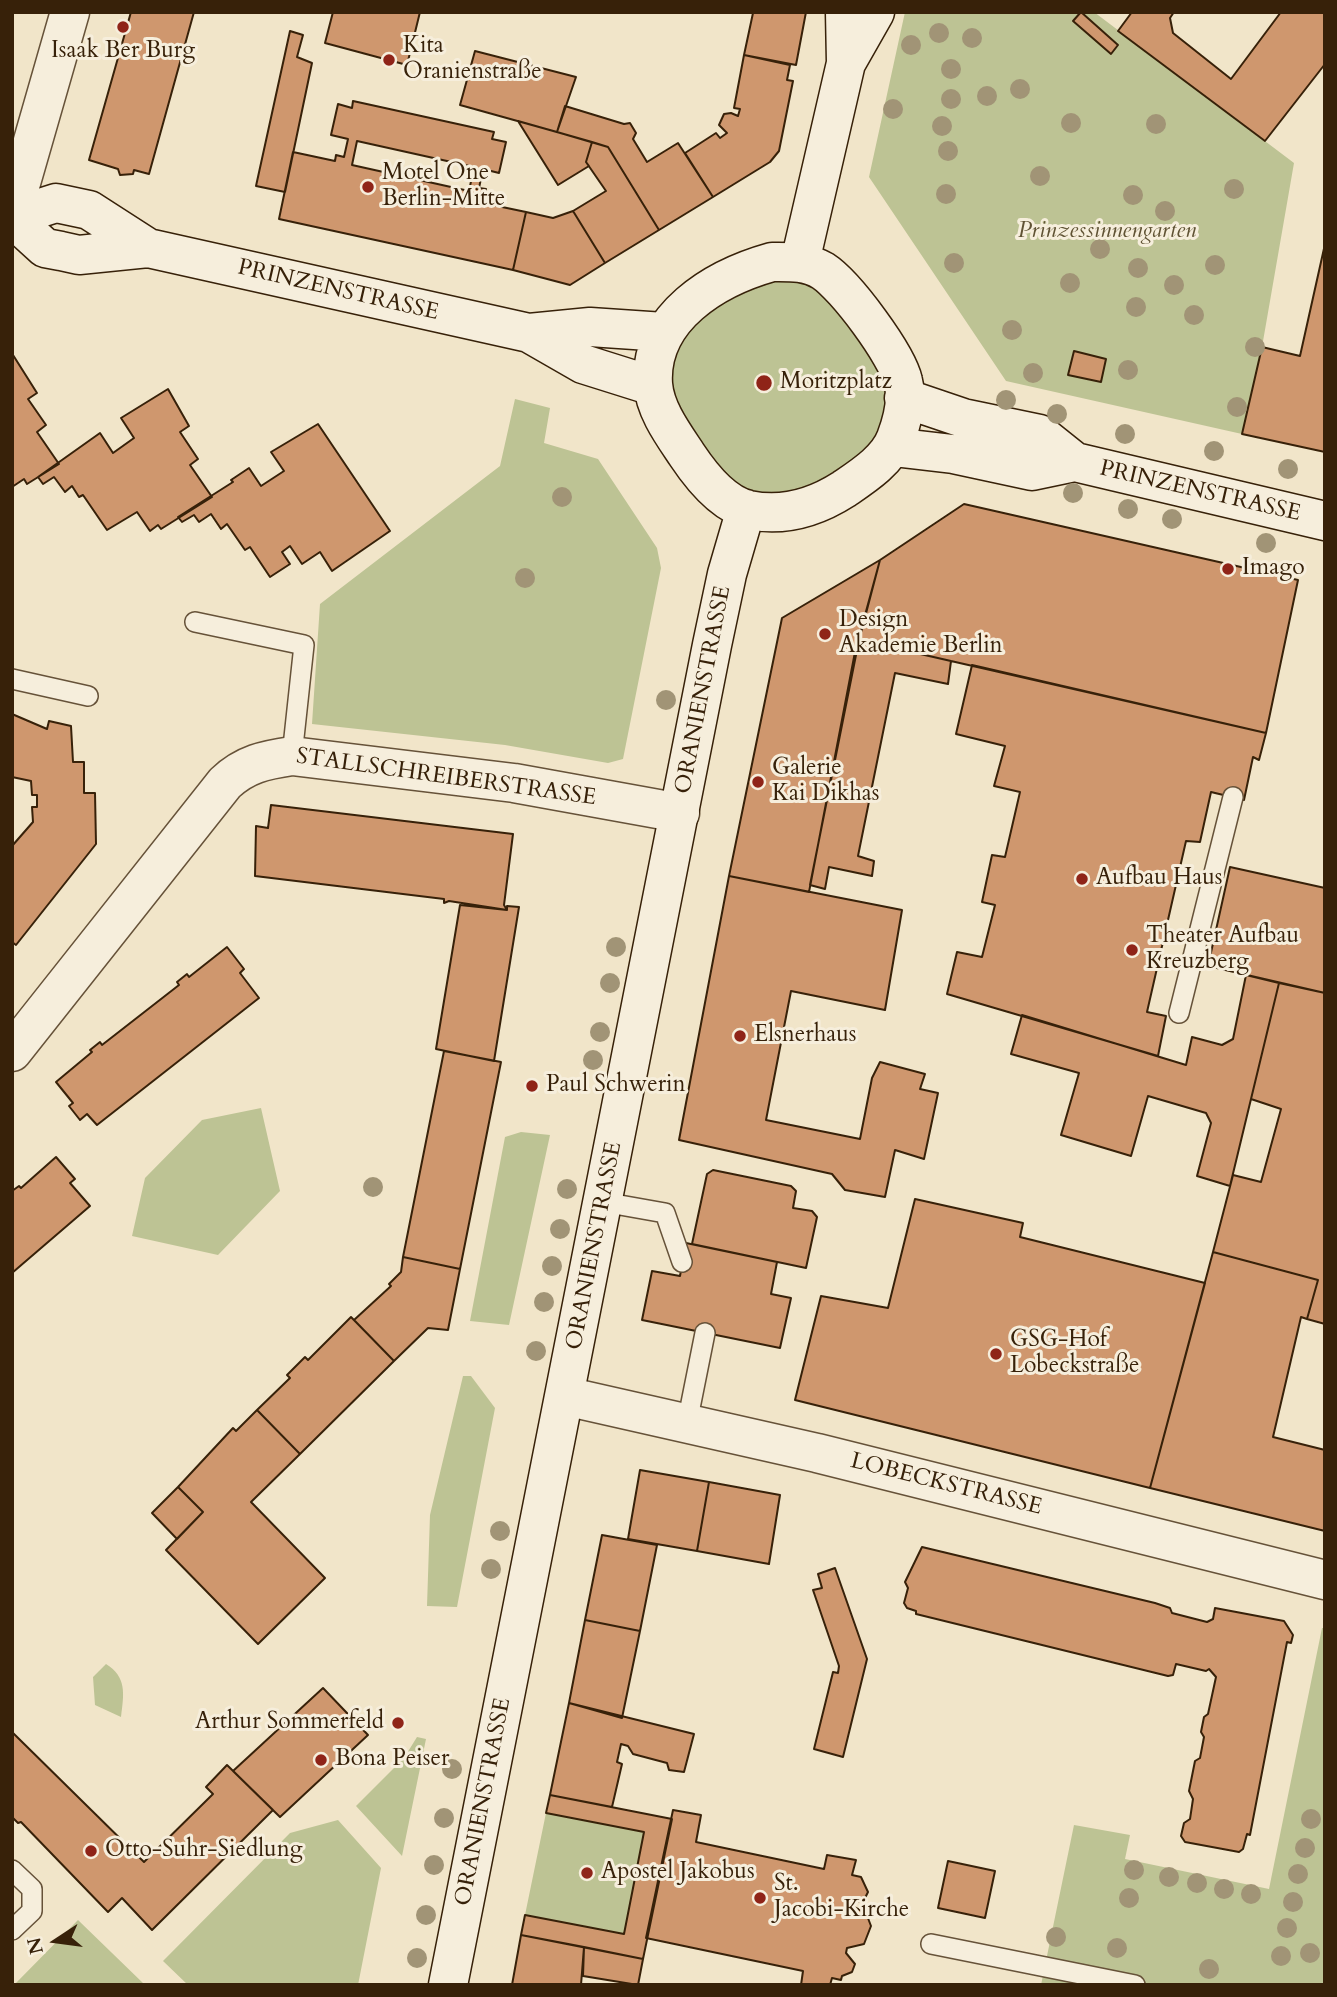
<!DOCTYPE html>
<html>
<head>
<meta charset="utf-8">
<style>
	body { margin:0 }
	#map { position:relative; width:1337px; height:1997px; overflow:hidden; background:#f1e5c9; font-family:Cardo,serif }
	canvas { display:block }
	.frame { position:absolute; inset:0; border:14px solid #372109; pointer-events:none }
	.north { position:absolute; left:21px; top:1906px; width:70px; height:70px; -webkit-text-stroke:5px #f6eedc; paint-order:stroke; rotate:257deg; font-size:19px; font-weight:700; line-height:28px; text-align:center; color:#372109 }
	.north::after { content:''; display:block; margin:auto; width:24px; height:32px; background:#372109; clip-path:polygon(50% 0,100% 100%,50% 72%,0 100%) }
</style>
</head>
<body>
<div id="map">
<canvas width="1337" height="1997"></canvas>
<div class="frame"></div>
<div class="north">N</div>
</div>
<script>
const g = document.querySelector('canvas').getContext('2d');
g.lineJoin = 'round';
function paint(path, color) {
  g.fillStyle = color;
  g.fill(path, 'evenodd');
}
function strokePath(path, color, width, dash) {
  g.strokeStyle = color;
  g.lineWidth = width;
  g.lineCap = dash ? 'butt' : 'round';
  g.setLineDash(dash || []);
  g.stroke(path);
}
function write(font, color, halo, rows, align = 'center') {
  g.font = font + ' Cardo,serif';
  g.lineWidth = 6;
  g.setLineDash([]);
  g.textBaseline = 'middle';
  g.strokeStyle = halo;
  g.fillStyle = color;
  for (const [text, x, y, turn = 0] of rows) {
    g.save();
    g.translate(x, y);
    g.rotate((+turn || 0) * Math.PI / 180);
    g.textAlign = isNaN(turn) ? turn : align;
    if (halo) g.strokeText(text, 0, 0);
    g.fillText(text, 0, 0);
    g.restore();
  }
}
const green = new Path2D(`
	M 905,12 L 1094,12 L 1294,163 L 1262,347 L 1242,434 L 1006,381 L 869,177 Z
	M 798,280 L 826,291 L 885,378 L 887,413 L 871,447 L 812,490 L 759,496 L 729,482 L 681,416 L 672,396 L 669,367 L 692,322 L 760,281 Z
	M 515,399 L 550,408 L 544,443 L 598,459 L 657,548 L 661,568 L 623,759 L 608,763 L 505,745 L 312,724 L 320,604 L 500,466 Z
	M 261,1108 L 280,1191 L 218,1255 L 132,1236 L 145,1178 L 202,1120 Z
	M 521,1132 L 550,1135 L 509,1325 L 470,1321 L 505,1137 Z
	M 463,1376 L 471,1376 L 495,1408 L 457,1607 L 427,1606 L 430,1515 Z
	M 1322,1628 L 1325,1628 L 1325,1985 L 1041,1985 L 1074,1825 L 1130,1835 L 1125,1859 L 1269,1889 Z
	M 106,1664 C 127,1677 124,1694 121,1717 L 95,1705 L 93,1677 Z
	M 417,1737 L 426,1739 L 402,1856 L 356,1806 L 404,1758 Z
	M 546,1813 L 644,1832 L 624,1934 L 525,1915 Z
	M 338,1820 L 381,1868 L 358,1985 L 188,1985 L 163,1961 L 290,1833 Z
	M 78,1920 L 145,1985 L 14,1985 Z`);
const building = new Path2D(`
	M 131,12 L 194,12 L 149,174 L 134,170 L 133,174 L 120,175 L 118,169 L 89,160 Z
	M 333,12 L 420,12 L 407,65 L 325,43 Z
	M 748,12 L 806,12 L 796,65 L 744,55 L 753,13 Z
	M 1081,12 L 1118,45 L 1111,54 L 1073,21 Z
	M 1132,12 L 1174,12 L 1170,18 L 1173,33 L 1231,79 L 1281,12 L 1325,12 L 1325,64 L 1265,141 L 1118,31 Z
	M 290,31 L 303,35 L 297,57 L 312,63 L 285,192 L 256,186 Z
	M 475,51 L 576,77 L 557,132 L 460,105 Z
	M 744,55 L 790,65 L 787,80 L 793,81 L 779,151 L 770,162 L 713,197 L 685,153 L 716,133 L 720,138 L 727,133 L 719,125 L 724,114 L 731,113 L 738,116 L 740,109 L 734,108 Z
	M 353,101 L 494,132 L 492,139 L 506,142 L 499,173 L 483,169 L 479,188 L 486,189 L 483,203 L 526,212 L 513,270 L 279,219 L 293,152 L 335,161 L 336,155 L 344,157 L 348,139 L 331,135 L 338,104 L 352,108 ZM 357,141 L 474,167 L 469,191 L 352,165 Z
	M 565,106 L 624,124 L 630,123 L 636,133 L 633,139 L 647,162 L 678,143 L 713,197 L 659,230 L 608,147 L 557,132 Z
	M 518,121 L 592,142 L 586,162 L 589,166 L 558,185 Z
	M 592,142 L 608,147 L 659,230 L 605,263 L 573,211 L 606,191 L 586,162 Z
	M 573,211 L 605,263 L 570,285 L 513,270 L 526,212 L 553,218 Z
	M 1325,244 L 1325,452 L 1242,434 L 1262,347 L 1300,356 Z
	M 1074,351 L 1106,359 L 1101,382 L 1068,375 Z
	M 13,355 L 37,393 L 28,399 L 46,425 L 37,432 L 59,464 L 27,484 L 24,479 L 12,487 Z
	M 168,389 L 189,426 L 180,432 L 198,459 L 190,465 L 212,497 L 161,529 L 158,525 L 150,531 L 137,512 L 107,530 L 83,495 L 79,497 L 72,486 L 65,492 L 54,477 L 43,484 L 38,477 L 100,433 L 113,453 L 134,438 L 121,418 Z
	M 318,424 L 390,531 L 332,571 L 320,552 L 302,564 L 290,546 L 282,552 L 290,564 L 270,577 L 250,547 L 245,550 L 227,524 L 221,529 L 211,514 L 199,522 L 194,515 L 182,522 L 178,517 L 233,482 L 231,480 L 249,468 L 261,486 L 284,471 L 271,452 Z
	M 964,504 L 1298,580 L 1266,733 L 859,640 L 880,560 Z
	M 880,560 L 855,652 L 809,892 L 729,876 L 782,618 Z
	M 859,640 L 951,661 L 948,684 L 895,673 L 858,856 L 874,861 L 872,876 L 829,867 L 825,889 L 810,885 Z
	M 972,665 L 1266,733 L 1259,760 L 1253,757 L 1244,800 L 1211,792 L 1200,842 L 1186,841 L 1147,1012 L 1166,1016 L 1158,1056 L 947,994 L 957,952 L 982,957 L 995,905 L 982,902 L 992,855 L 1005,857 L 1020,792 L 994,786 L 1005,746 L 956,734 Z
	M 12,714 L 47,729 L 49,721 L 71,726 L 73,762 L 84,762 L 84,793 L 95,793 L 96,844 L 16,945 L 12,942 L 12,846 L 33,822 L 32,807 L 37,807 L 37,795 L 32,795 L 31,781 L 12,777 Z
	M 271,805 L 513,834 L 504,905 L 507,910 L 449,901 L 444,903 L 444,899 L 255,876 L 256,826 L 268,828 Z
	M 1230,867 L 1325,888 L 1325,993 L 1208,966 Z
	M 729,876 L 902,910 L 885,1010 L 791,991 L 766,1120 L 860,1139 L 872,1078 L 880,1062 L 925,1074 L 920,1089 L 938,1093 L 924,1159 L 895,1150 L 885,1197 L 845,1190 L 832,1174 L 679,1140 Z
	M 460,905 L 507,910 L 507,906 L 519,907 L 494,1061 L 436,1049 Z
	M 227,947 L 244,969 L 240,973 L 259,998 L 97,1125 L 87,1114 L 80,1120 L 69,1106 L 73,1103 L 56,1082 L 92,1052 L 90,1050 L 100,1042 L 102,1045 L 179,985 L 177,982 L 187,974 L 189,977 Z
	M 1246,975 L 1279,983 L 1230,1186 L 1197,1176 L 1211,1123 L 1206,1113 L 1148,1096 L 1131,1156 L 1061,1135 L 1079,1073 L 1011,1054 L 1022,1015 L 1186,1065 L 1192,1037 L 1222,1045 L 1233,1039 Z
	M 1279,983 L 1325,993 L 1325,1324 L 1307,1319 L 1318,1280 L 1213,1252 L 1233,1175 L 1261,1182 L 1281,1109 L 1251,1099 Z
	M 444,1051 L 501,1062 L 460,1269 L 403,1257 Z
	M 56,1157 L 75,1179 L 70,1183 L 90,1206 L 12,1273 L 12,1191 L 19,1186 L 21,1188 Z
	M 713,1170 L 791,1186 L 796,1191 L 793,1208 L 812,1211 L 817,1217 L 806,1268 L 692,1244 L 707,1174 Z
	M 915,1199 L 1023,1223 L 1020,1237 L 1205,1283 L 1150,1488 L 795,1400 L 821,1296 L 888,1308 Z
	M 686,1243 L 777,1262 L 771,1294 L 791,1298 L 780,1348 L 642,1320 L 652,1271 L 680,1276 Z
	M 1213,1252 L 1318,1280 L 1307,1319 L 1301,1317 L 1273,1437 L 1325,1450 L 1325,1531 L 1150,1488 Z
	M 403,1257 L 460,1269 L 448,1330 L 428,1328 L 394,1361 L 354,1320 L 391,1286 L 389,1284 L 401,1272 Z
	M 351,1317 L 394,1361 L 300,1454 L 257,1410 L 290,1378 L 287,1375 L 305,1357 L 308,1360 Z
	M 257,1410 L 300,1454 L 251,1502 L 325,1578 L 258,1644 L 166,1550 L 203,1512 L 178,1487 L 233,1428 L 236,1431 Z
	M 640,1470 L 709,1482 L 697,1551 L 628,1539 Z
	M 709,1482 L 780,1495 L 769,1564 L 697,1551 Z
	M 178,1487 L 203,1512 L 177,1539 L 152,1513 Z
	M 602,1535 L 657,1545 L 640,1631 L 585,1620 Z
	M 922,1547 L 1155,1603 L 1170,1608 L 1172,1613 L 1207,1622 L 1213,1619 L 1215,1608 L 1284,1621 L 1293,1635 L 1291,1643 L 1287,1642 L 1250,1835 L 1247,1834 L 1243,1849 L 1239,1852 L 1185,1842 L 1181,1836 L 1184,1823 L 1190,1819 L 1193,1799 L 1189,1791 L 1195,1761 L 1200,1758 L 1204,1737 L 1201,1732 L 1204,1717 L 1208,1714 L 1216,1677 L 1209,1669 L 1206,1671 L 1176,1664 L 1173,1675 L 1168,1676 L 916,1614 L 916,1611 L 907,1608 L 904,1603 L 908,1588 L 905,1582 Z
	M 835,1568 L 867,1659 L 843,1757 L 814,1749 L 833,1672 L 838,1673 L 839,1666 L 813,1590 L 822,1588 L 818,1574 Z
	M 585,1620 L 640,1631 L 622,1718 L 569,1703 Z
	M 323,1688 L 368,1735 L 280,1817 L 233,1771 Z
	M 569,1703 L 694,1734 L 684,1772 L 669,1770 L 667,1763 L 633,1754 L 628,1746 L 621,1744 L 617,1762 L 622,1764 L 612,1807 L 550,1795 Z
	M 12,1732 L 144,1862 L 213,1794 L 206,1787 L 227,1765 L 273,1810 L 152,1930 L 122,1898 L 108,1912 L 21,1822 L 18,1823 L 12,1817 Z
	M 550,1795 L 672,1819 L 643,1959 L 521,1935 L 525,1915 L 624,1934 L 644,1832 L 546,1813 Z
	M 673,1810 L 701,1815 L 696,1842 L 824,1869 L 827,1855 L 856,1860 L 852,1875 L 861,1877 L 868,1892 L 864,1900 L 856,1902 L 854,1907 L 866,1913 L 871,1926 L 864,1944 L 847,1948 L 846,1953 L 855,1964 L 852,1972 L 842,1976 L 841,1980 L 832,1978 L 830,1985 L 801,1985 L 803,1971 L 646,1938 Z
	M 948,1861 L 995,1871 L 985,1918 L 938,1908 Z
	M 521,1935 L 584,1947 L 581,1985 L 512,1985 Z
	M 584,1947 L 643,1959 L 638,1985 L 583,1976 Z`);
const lane = new Path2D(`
	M 195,622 L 304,645 L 292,756
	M 12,679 L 88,696
	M 1179,1013 L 1233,797
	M 603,1202 L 665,1213 L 682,1262
	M 687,1423 L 705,1333
	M 12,1870 L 32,1889 L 32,1911 L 12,1930
	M 931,1944 L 1135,1985`);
const street = new Path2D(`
	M 12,214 L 70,12
	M 12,1052 L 225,783 C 245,764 265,760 292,756 L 514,783 L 680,813
	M 565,1396 L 817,1453 L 1325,1580`);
const secondary = new Path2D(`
	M 846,63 L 875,12
	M 12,217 L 56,203 L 89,210 L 148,248
	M 12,218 L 45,248 L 61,251 L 79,255 L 148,248 L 529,333 L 583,364 L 653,386
	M 772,262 C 790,262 806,261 823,271 C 846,286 897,355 903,381 C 908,399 902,422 896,438 C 888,460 863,476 844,489 C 816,507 783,517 749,510 C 723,504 701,476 687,455 C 673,434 655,410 653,384 C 649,317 715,278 772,262 Z
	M 800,262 L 846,63 L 845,12
	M 529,333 L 590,327 L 664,332
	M 904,398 L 963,418 L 1040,434 L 1075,462 L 1325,521
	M 893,447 L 953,454 L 1032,471 L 1075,462
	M 448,1985 L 712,645 L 727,574 L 746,509`);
const trees = [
	[939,33],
	[972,38],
	[911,45],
	[951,69],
	[1020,89],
	[987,96],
	[951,99],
	[893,109],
	[1071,123],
	[1156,124],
	[942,126],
	[948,151],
	[1040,176],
	[1234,189],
	[946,194],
	[1133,195],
	[1165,211],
	[1100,249],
	[954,263],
	[1215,265],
	[1138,268],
	[1070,283],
	[1174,285],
	[1136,307],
	[1194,315],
	[1012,330],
	[1255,347],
	[1128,370],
	[1033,373],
	[1006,400],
	[1237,407],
	[1057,414],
	[1125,434],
	[1214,451],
	[1288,469],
	[1073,493],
	[562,497],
	[1128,509],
	[1172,519],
	[1266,543],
	[525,578],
	[666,700],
	[616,947],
	[610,983],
	[600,1032],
	[593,1060],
	[373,1187],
	[567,1189],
	[560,1229],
	[552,1266],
	[544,1302],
	[536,1351],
	[500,1531],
	[491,1569],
	[452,1769],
	[444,1818],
	[1311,1819],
	[1305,1848],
	[434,1865],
	[1134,1870],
	[1298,1874],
	[1169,1877],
	[1197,1883],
	[1224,1889],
	[1251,1894],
	[1129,1898],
	[1293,1902],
	[426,1915],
	[1287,1928],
	[1056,1937],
	[1117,1948],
	[1310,1953],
	[1281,1956],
	[417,1958],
	[1209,1969]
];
const markers = [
	[123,27,7,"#8f2418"],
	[389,60,7,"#8f2418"],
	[368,187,7,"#8f2418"],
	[764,383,9,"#8f2418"],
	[1228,569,7,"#8f2418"],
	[825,634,7,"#8f2418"],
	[758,782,7,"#8f2418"],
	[1082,879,7,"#8f2418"],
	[1132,950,7,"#8f2418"],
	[740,1036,7,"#8f2418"],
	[532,1086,7,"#8f2418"],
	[996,1354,7,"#8f2418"],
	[398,1723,7,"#8f2418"],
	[321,1760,7,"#8f2418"],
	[91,1851,7,"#8f2418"],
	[587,1873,7,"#8f2418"],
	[760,1898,7,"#8f2418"]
];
const poiNames = [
	["Kita",403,47],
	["Oranienstraße",403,73],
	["Isaak Ber Burg",123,52,"center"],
	["Motel One",382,174],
	["Berlin-Mitte",382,200],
	["Moritzplatz",780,383],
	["Imago",1242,569],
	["Design",839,621],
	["Akademie Berlin",839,647],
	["Galerie",772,769],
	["Kai Dikhas",772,795],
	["Aufbau Haus",1096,879],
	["Theater Aufbau",1146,937],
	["Kreuzberg",1146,963],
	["Elsnerhaus",754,1036],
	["Paul Schwerin",546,1086],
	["GSG-Hof",1010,1341],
	["Lobeckstraße",1010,1367],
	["Arthur Sommerfeld",384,1723,"right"],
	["Bona Peiser",335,1760],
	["Otto-Suhr-Siedlung",105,1851],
	["Apostel Jakobus",601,1873],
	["St.",774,1885],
	["Jacobi-Kirche",774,1911]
];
const parkNames = [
	["Prinzessinnengarten",1107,232]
];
const streetNames = [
	["PRINZENSTRASSE",338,291,13],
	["PRINZENSTRASSE",1200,492,13],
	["ORANIENSTRASSE",704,690,-79],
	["STALLSCHREIBERSTRASSE",446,778,8],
	["ORANIENSTRASSE",595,1246,-79],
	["LOBECKSTRASSE",946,1485,14],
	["ORANIENSTRASSE",484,1802,-79]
];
paint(green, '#bdc394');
paint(building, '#cf976e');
strokePath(building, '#372109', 2);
strokePath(lane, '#665239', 22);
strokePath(street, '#665239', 41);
strokePath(secondary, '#372109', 41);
strokePath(lane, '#f6eedc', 19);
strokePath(street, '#f6eedc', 38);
strokePath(secondary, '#f6eedc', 38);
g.fillStyle = '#a19476';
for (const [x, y] of trees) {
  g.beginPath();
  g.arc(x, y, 10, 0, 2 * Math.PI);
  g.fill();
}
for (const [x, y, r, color] of markers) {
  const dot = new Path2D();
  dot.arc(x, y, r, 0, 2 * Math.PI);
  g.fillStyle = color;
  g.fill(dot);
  strokePath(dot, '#f6eedc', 2.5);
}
write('23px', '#372109', '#f6eedc', poiNames, 'left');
write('italic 23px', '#5f5233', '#f6eedc', parkNames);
write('23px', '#372109', '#f6eedc', streetNames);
</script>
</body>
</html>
